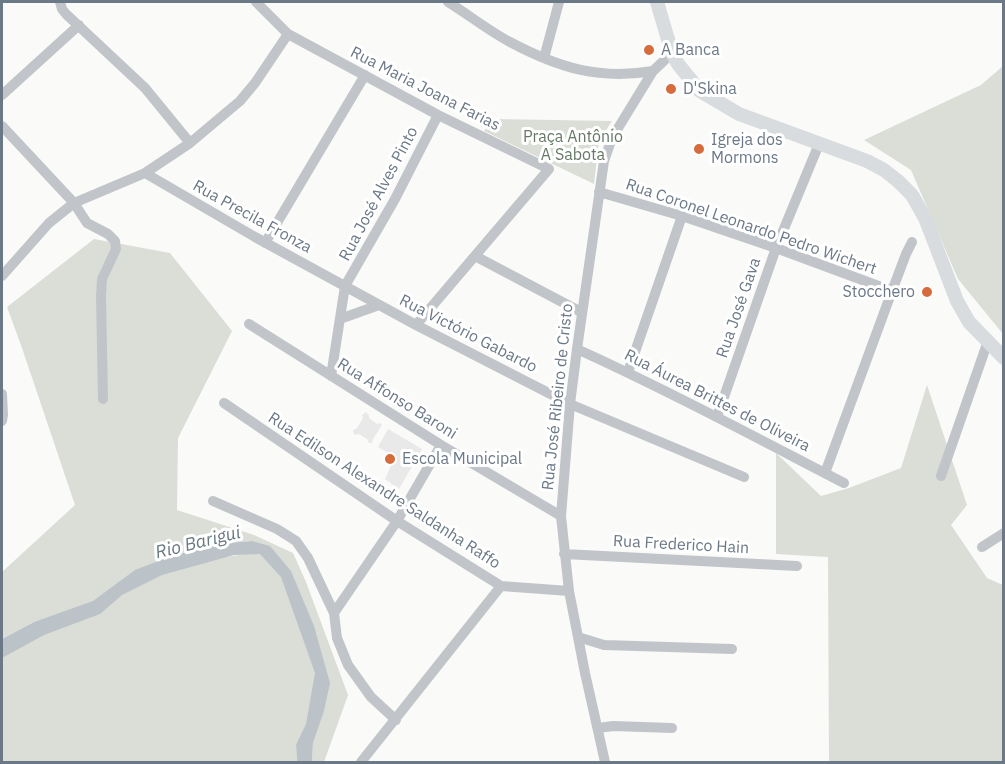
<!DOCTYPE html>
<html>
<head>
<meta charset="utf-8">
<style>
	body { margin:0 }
	#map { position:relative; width:1005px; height:764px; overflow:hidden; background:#fafaf8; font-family:"IBM Plex Sans",sans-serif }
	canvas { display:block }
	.frame { position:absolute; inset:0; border:3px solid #6b7886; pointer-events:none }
</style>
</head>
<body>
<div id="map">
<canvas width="1005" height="764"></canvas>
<div class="frame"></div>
</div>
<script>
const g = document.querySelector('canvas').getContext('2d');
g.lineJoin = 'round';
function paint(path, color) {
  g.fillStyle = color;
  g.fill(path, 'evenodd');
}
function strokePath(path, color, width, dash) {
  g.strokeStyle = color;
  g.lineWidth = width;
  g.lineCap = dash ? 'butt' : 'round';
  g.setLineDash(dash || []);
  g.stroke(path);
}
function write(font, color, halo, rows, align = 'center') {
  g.font = font + ' "IBM Plex Sans",sans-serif';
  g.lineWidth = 6;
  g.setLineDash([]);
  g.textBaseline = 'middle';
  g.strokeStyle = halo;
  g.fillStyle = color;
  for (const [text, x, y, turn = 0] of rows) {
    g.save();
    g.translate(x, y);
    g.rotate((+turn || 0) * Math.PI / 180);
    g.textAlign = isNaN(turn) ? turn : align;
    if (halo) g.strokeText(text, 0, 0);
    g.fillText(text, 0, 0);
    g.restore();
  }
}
const built = new Path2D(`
	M 366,412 L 369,415 L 369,418 L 377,424 L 380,423 L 382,425 L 373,439 L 372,443 L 369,443 L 367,439 L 359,434 L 355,435 L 353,432 L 353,430 L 357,428 L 363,418 L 362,415 Z
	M 388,429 L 422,449 L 399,489 L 385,479 L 395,457 L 378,447 Z`);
const green = new Path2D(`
	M 1003,66 L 1003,334 L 958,279 L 911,170 L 864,140 L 981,85 Z
	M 493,119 L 612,121 L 599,141 L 594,184 L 484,131 Z
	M 94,239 L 170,253 L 232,331 L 178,438 L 177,510 L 254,535 L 293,553 L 306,582 L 348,695 L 324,762 L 312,762 L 313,743 L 320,721 L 296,745 L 297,762 L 2,762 L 2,649 L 62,613 L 34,622 L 2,639 L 2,572 L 75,505 L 22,348 L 7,307 ZM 252,541 L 238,555 L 159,567 L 174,555 L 227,543 Z
	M 927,385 L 967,505 L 951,525 L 987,578 L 1003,585 L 1003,762 L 829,762 L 828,557 L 776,554 L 776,453 L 821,496 L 849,488 L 901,468 Z`);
const water = new Path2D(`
	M 252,541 L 270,546 L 291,571 L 314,626 L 330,683 L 324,711 L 313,743 L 312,762 L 297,762 L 296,745 L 306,724 L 315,673 L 281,577 L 260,554 L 234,555 L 162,575 L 122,595 L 100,614 L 44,635 L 2,658 L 2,639 L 34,622 L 93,601 L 135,570 L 174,555 L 227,543 Z`);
const minor = new Path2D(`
	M 60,2 L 62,9 L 66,14 L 145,88 L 190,143
	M 256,2 L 288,34 L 438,115 L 549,169 L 416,325
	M 448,2 C 469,15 489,31 510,42 C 559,68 599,80 653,71
	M 544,58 L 559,2
	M 2,95 L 79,25
	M 2,126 L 74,203 L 87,223 L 108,234 L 115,241 L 116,249 L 102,279 L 101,296 L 103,399
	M 145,173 L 255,237 L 416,325 L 570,404 L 744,477
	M 599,192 L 682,216 L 776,248 L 892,291
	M 265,243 L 365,75
	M 475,256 L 581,312
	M 2,276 L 49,223 L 74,203 L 145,173 L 190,143 L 240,101 L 255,83 L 288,34
	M 340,319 L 379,305
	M 249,324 L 441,445 L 561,516
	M 577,349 C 667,390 755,437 844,483
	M 628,372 L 682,216
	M 331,376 L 345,286 L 395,199 L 438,115
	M 2,394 L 3,415 L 2,421
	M 224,403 L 397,521 L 501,586 L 569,591
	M 717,417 L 776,248 L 819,144
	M 825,473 L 892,291 L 906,254 L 912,242
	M 941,476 L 988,341
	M 213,501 L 277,529 L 296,541 L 308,558 L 334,613 L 337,638 L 348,665 L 371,697 L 396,720
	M 982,547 L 1004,533
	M 564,554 L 797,566
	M 334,613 L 397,521 L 441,445
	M 578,637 L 604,645 L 732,649
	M 598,728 L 613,726 L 672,728
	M 361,762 L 501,586
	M 605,762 L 585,673 L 569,591 L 561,516 L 570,404 L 577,349 L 604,161 L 612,138 L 653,71 L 672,53`);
const major = new Path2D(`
	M 657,2 L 672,53 L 678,64 L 700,91 L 739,114 L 867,161 L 884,170 L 898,181 L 912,195 L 925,218 L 957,301 L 969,322 L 1004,358`);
const markers = [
	[649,50,6,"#d66b3c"],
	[671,89,6,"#d66b3c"],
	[699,149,6,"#d66b3c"],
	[927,292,6,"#d66b3c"],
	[390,459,6,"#d66b3c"]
];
const poiNames = [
	["A Banca",661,50],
	["D'Skina",683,89],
	["Igreja dos",711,140],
	["Mormons",711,158],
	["Stocchero",915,292,"right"],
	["Escola Municipal",402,459]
];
const streetNames = [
	["Rua Maria Joana Farias",425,89,27],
	["Rua José Alves Pinto",379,194,-62],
	["Rua Precila Fronza",252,217,29],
	["Rua Coronel Leonardo Pedro Wichert",751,227,19],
	["Rua José Gava",739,308,-71],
	["Rua Victório Gabardo",468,334,27],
	["Rua José Ribeiro de Cristo",558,397,-84],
	["Rua Affonso Baroni",397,399,32],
	["Rua Áurea Brittes de Oliveira",717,401,27],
	["Rua Edilson Alexandre Saldanha Raffo",384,491,33],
	["Rua Frederico Hain",681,545,3]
];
const parkNames = [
	["Praça Antônio",573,137],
	["A Sabota",573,155]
];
const waterNames = [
	["Rio Barigui",198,543,-14]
];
paint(built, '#e8e9e8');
paint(green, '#daded7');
paint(water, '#bbc3c8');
strokePath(minor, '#c1c5c9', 10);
strokePath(major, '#d8dcdf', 14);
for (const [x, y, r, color] of markers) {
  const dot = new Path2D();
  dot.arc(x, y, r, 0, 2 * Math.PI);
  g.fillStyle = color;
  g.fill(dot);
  strokePath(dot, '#fff', 2);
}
write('16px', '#6b7886', '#fff', poiNames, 'left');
write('16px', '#6b7886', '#fff', streetNames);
write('16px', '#677966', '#fff', parkNames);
write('italic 18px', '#677881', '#fff', waterNames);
</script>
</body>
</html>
